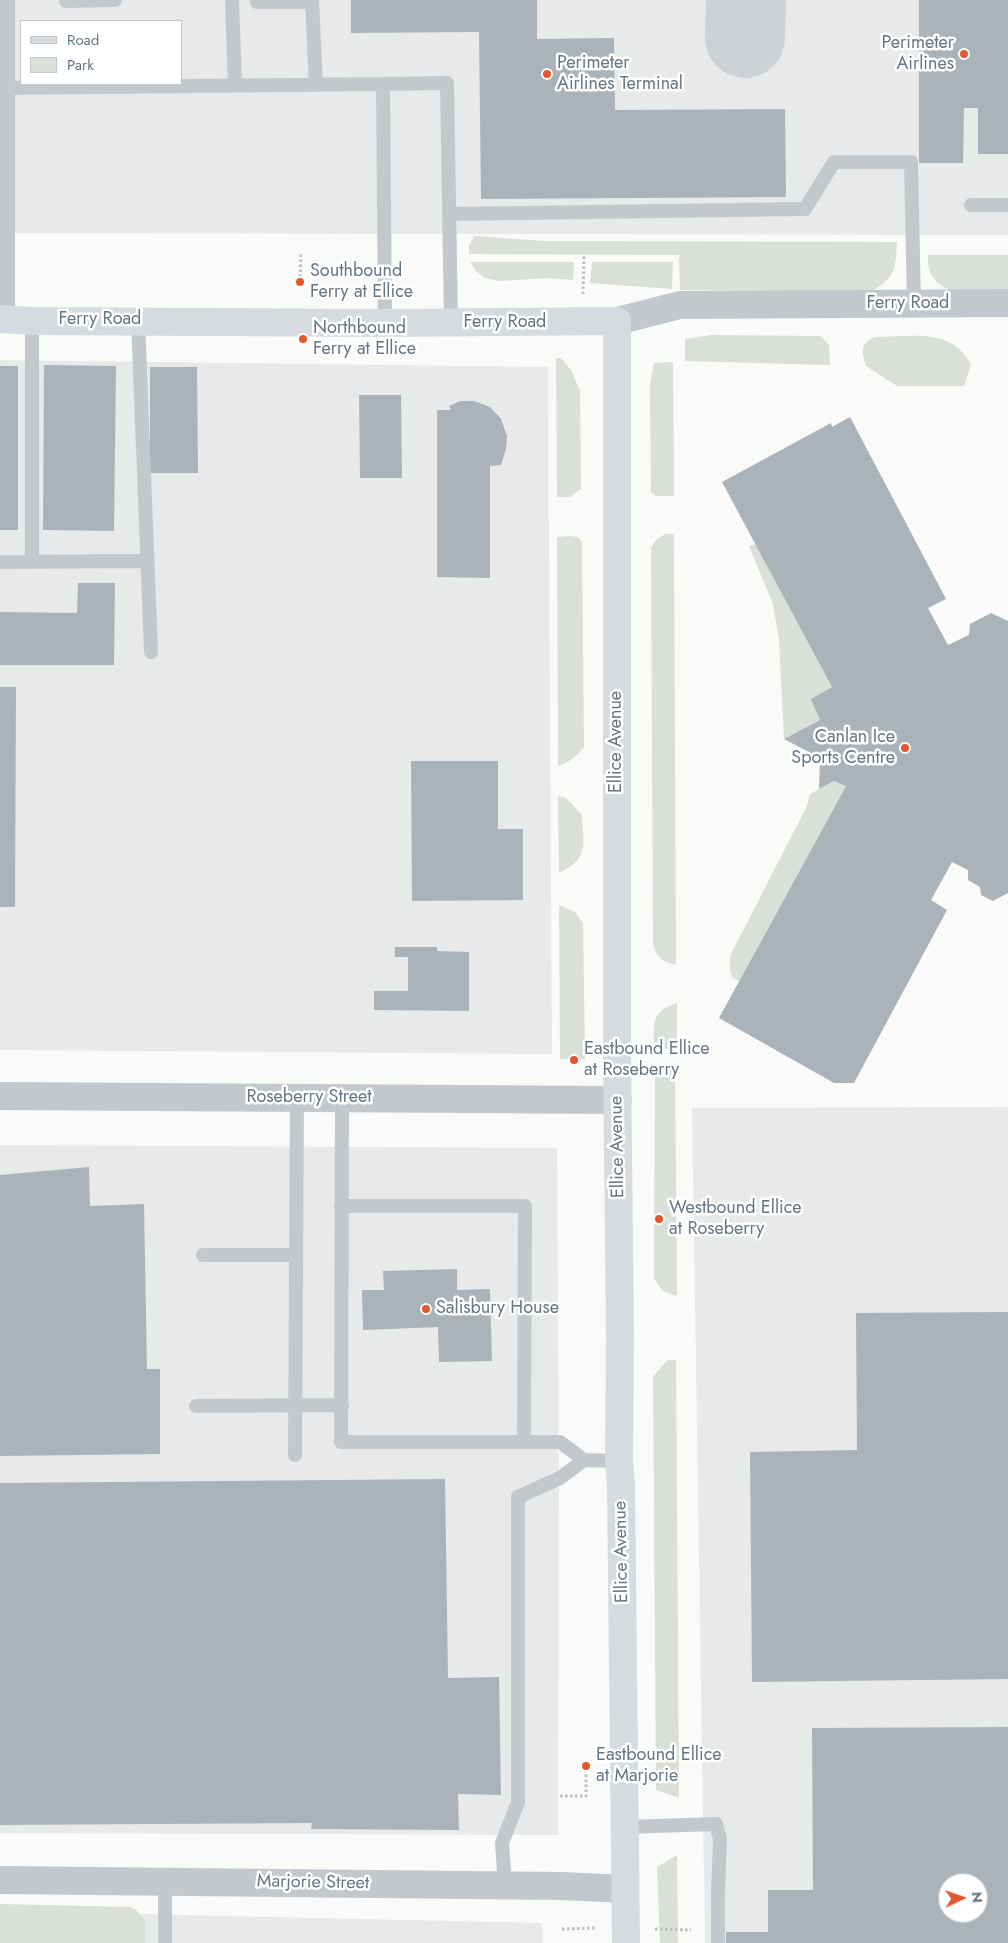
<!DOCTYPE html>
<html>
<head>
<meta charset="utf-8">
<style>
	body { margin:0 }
	#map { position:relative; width:1008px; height:1943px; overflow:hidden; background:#fafaf8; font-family:Jost,sans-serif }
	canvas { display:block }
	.legend { position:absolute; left:20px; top:20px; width:162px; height:65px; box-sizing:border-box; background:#fff; border:1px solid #c1c8cd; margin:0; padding:6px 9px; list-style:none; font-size:15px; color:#657683 }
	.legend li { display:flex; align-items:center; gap:10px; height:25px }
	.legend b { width:25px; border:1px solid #c1c8cd }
	.north { position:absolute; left:938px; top:1873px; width:50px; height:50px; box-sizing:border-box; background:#fff; border:1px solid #c1c8cd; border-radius:50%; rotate:87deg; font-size:14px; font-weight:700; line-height:20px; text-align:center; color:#657683 }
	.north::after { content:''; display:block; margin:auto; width:18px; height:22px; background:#e4572e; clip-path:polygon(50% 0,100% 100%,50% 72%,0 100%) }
</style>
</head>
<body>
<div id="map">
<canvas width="1008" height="1943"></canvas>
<ul class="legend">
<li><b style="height:6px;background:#d6dbdf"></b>Road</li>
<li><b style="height:14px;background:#dadfd7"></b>Park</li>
</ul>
<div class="north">N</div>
</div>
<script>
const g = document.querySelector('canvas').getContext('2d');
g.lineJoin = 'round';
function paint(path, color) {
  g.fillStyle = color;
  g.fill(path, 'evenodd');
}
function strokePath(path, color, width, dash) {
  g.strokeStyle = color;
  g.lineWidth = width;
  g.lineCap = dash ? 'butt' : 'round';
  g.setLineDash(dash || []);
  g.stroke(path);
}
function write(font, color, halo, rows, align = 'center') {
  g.font = font + ' Jost,sans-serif';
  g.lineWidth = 5;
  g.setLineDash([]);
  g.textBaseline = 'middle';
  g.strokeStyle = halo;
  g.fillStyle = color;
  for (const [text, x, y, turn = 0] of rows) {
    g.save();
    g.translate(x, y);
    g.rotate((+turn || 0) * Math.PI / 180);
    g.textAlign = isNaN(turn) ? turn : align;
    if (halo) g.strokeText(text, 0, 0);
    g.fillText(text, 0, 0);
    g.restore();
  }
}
const built = new Path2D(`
	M 0,0 L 1008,0 L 1008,235 L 0,233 ZM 21,21 L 181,21 L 181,84 L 21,84 Z
	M 0,360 L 548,367 L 552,1054 L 0,1050 Z
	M 1008,1107 L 1008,1943 L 705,1943 L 692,1108 ZM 948,1883 L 978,1883 L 978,1913 L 948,1913 Z
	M 0,1145 L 557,1148 L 559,1465 L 558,1835 L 0,1833 Z
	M 0,1911 L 542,1923 L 543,1943 L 0,1943 Z`);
const green = new Path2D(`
	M 474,236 L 544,241 L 897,242 C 895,271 896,276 871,292 L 680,290 L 679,255 L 469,254 L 469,246 Z
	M 928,255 L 1008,255 L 1008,293 C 977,293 926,301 928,255 Z
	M 470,262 L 574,262 L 573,280 L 548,278 L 498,281 L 485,278 L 476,271 Z
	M 592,262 L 673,262 L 672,289 L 590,283 Z
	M 711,335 L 821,336 L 829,345 L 830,365 L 685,361 L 685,339 Z
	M 875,337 C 911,337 952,327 971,365 L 964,386 L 897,386 L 866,366 C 862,351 859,344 875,337 Z
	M 556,358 L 561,358 L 571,370 L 580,391 L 581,489 L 570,497 L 557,497 Z
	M 673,362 L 674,496 L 656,496 L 651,492 L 650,385 L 654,363 Z
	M 665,534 L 674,534 L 676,965 C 661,961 656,957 653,943 L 651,548 L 656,540 Z
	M 569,536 L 578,537 L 582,542 L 584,747 C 576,757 570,762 558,766 L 557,537 Z
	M 756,544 L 832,687 L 812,699 L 820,720 L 784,739 L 779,639 L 773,604 L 749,546 Z
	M 834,781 L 846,786 L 739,981 L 732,977 L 730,969 L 730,956 L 807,806 L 810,794 Z
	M 558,796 L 566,798 L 582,815 C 583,845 590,858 559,873 Z
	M 559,905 L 575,912 L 583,923 L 585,1059 L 560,1059 Z
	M 677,1003 L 677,1049 L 654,1049 C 654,1024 650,1012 677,1003 Z
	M 655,1067 L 675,1068 L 677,1296 L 663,1291 L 654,1279 Z
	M 667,1360 L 676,1360 L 679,1798 L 656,1790 L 653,1377 Z
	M 677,1855 L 678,1943 L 660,1943 L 657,1867 Z
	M 0,1904 L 129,1907 L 136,1910 L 145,1920 L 145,1943 L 0,1943 Z`);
const taxiway = new Path2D(`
	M 745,38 L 746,0`);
const building = new Path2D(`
	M 351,0 L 537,0 L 537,39 L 614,38 L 615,110 L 785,109 L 786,197 L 481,199 L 479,32 L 351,33 Z
	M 919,0 L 1008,0 L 1008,154 L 978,154 L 978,108 L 964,108 L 963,163 L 919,163 Z
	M 44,365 L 116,366 L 114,531 L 43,530 Z
	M 0,366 L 18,366 L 18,530 L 0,530 Z
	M 150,367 L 197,367 L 198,473 L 150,473 Z
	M 359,395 L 401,395 L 402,478 L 360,478 Z
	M 460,401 L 474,401 L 490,407 L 501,419 L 507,436 L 506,449 L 501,465 L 490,466 L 490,578 L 437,577 L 437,410 L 451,410 L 449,406 Z
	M 850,417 L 946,599 L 928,608 L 948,645 L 969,635 L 970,624 L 991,613 L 1008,621 L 1008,893 L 993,901 L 981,895 L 980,887 L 968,880 L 968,870 L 952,862 L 931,900 L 947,910 L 854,1083 L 834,1083 L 719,1018 L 846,786 L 834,781 L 819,789 L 820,758 L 784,739 L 820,720 L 811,699 L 832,687 L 722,482 L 831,423 L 832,427 Z
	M 78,583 L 115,583 L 114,665 L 0,665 L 0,612 L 77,613 Z
	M 0,687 L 16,687 L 15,907 L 0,907 Z
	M 411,761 L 498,761 L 498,829 L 523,829 L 523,900 L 412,901 Z
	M 395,947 L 437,947 L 437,951 L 469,952 L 469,1011 L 374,1010 L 374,991 L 408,991 L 408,957 L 395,957 Z
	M 89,1167 L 90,1206 L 144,1204 L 147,1369 L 160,1369 L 160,1454 L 0,1456 L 0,1175 Z
	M 457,1269 L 457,1290 L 490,1289 L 492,1361 L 439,1362 L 438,1327 L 363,1330 L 362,1290 L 384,1290 L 383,1271 Z
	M 1008,1312 L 1008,1679 L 752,1682 L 750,1452 L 857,1450 L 856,1313 Z
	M 445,1479 L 448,1678 L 499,1677 L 501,1795 L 458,1794 L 459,1830 L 311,1829 L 312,1823 L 0,1825 L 0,1483 Z
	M 1008,1727 L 1008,1943 L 726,1943 L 726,1932 L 768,1932 L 768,1890 L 813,1890 L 812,1728 ZM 948,1883 L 978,1883 L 978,1913 L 948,1913 Z`);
const path = new Path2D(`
	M 300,282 L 301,252
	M 583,294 L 584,255
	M 560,1796 L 586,1796 L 586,1766
	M 562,1929 L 596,1928
	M 655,1929 L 691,1930`);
const lane = new Path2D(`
	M 232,0 L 235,86
	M 257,0 L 257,2 L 312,2
	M 312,0 L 316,85
	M 66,1 L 115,0
	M 383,84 L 447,83 L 451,322
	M 1,88 L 383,84 L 385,323
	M 971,205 L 1008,205
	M 449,214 L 805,209 L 834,162 L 911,162 L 914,304
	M 138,320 L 151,652
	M 32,321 L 32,561
	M 0,562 L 147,561
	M 342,1098 L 341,1442 L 560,1442 L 584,1460 L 619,1461
	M 341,1206 L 525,1206 L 524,1442
	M 203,1255 L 296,1255
	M 196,1406 L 342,1405
	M 295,1455 L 297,1098
	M 625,1827 L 716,1824 L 720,1839 L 718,1892 L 718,1943
	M 505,1885 L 502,1843 L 518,1802 L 518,1497 L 560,1478 L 584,1460
	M 165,1943 L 165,1882`);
const street = new Path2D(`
	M 1,319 L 1,0
	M 617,321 L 680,305 L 1008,303
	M 0,1096 L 618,1100
	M 0,1880 L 562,1886 L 625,1889`);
const secondary = new Path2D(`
	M 0,319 L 32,321 L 385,323 L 617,321 L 617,1058 L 620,1334 L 619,1461 L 621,1485 L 626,1943`);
const markers = [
	[964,54,5,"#e4572e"],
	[547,74,5,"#e4572e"],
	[300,282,5,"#e4572e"],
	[303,339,5,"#e4572e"],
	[905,748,5,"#e4572e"],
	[574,1060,5,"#e4572e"],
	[659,1219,5,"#e4572e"],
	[426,1309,5,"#e4572e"],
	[586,1766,5,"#e4572e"]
];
const poiNames = [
	["Perimeter",954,44,"right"],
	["Airlines",954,65,"right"],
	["Perimeter",557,64],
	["Airlines Terminal",557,85],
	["Southbound",310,272],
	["Ferry at Ellice",310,293],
	["Northbound",313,329],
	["Ferry at Ellice",313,350],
	["Canlan Ice",895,738,"right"],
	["Sports Centre",895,759,"right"],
	["Eastbound Ellice",584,1050],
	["at Roseberry",584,1071],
	["Westbound Ellice",669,1209],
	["at Roseberry",669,1230],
	["Salisbury House",436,1309],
	["Eastbound Ellice",596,1756],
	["at Marjorie",596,1777]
];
const streetNames = [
	["Ferry Road",908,304],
	["Ferry Road",100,320],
	["Ferry Road",505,323],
	["Ellice Avenue",617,742,-90],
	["Roseberry Street",309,1098],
	["Ellice Avenue",618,1147,-91],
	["Ellice Avenue",622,1552,-91],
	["Marjorie Street",313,1883,1]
];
paint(built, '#e8e9e9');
paint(green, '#dadfd7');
strokePath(taxiway, '#ced2d4', 80);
paint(building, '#aab3b9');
strokePath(path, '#bbbfc2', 3, [2.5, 2.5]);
strokePath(lane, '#c3c8cc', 14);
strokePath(street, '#c3c8cc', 28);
strokePath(secondary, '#d6dbdf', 28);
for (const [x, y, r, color] of markers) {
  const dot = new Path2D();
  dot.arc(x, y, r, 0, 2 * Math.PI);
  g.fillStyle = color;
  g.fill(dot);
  strokePath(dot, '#fff', 2);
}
write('18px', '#657683', '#fff', poiNames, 'left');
write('18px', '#657683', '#fff', streetNames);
</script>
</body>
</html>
